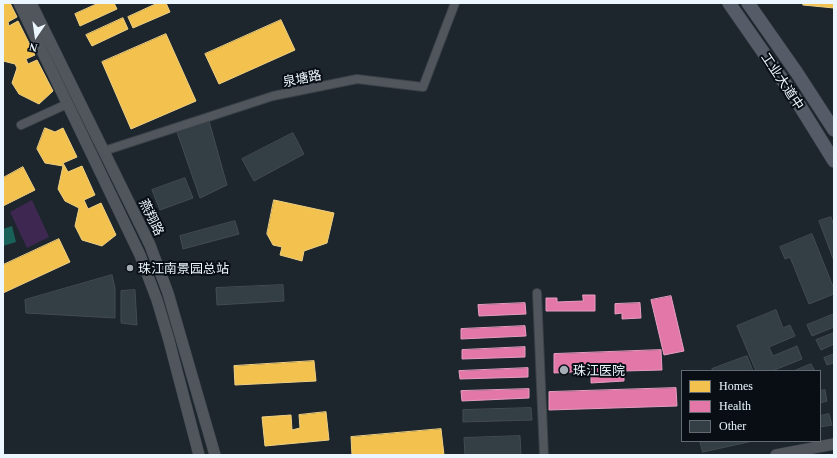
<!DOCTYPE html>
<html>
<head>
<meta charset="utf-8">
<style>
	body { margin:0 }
	#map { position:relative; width:837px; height:458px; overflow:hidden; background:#1d252d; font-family:Georgia,serif }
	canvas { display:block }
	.frame { position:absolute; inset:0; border:4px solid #ecf6fe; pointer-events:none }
	.legend { position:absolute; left:681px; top:370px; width:140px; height:72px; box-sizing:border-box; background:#080e14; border:1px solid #636b72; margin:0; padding:5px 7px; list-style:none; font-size:12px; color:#ecf6fe }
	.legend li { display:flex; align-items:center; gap:8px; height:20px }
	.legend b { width:20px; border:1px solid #636b72 }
	.north { position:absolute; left:16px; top:16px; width:40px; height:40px; -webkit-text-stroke:3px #080e14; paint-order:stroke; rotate:193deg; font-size:11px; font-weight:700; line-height:16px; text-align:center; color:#ecf6fe }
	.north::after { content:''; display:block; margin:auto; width:14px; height:18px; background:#ecf6fe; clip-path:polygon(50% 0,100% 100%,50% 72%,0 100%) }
</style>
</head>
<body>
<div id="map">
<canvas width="837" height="458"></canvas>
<div class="frame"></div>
<ul class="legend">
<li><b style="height:11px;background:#f2c14e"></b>Homes</li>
<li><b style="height:11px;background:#e377a8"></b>Health</li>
<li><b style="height:11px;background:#333e45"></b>Other</li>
</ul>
<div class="north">N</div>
</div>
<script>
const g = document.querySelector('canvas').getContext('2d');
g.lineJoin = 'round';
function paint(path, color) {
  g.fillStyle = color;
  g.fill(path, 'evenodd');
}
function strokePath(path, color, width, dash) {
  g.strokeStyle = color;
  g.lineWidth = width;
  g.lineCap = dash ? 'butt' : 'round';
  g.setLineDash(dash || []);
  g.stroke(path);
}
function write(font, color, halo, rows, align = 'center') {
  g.font = font + ' Georgia,"Noto Sans SC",serif';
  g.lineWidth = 4;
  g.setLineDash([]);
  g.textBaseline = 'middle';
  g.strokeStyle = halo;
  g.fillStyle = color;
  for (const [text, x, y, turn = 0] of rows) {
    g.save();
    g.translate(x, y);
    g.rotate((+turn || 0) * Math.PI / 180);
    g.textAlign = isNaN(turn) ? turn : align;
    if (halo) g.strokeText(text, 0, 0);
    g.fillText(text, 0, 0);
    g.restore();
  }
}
const green = new Path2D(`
	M 32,200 L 49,237 L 27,248 L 10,212 Z`);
const water = new Path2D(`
	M 12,226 L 16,242 L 3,246 L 3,229 Z`);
const homes = new Path2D(`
	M 3,3 L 10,3 L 17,17 L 8,22 L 9,26 L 18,21 L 35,55 L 26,59 L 28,64 L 37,60 L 53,91 L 39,104 L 19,94 L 12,83 L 17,68 L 15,64 L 3,61 Z
	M 99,3 L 114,3 L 117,9 L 80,26 L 75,14 Z
	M 158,3 L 166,3 L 170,12 L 133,28 L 128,17 Z
	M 804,3 L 834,3 L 834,8 L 803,5 Z
	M 123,18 L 128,29 L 92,46 L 86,35 Z
	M 281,20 L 295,50 L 219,84 L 205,54 Z
	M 166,34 L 196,101 L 131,129 L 102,62 Z
	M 45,128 L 55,132 L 63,128 L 77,157 L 63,163 L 68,172 L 82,166 L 95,195 L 84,200 L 88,209 L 101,203 L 116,235 L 102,246 L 82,240 L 75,226 L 79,208 L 65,201 L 58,189 L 63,166 L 45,163 L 37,149 Z
	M 23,167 L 35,190 L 3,206 L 3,178 Z
	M 274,200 L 334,213 L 327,243 L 304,251 L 302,261 L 280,255 L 282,247 L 273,245 L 267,234 Z
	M 59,239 L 70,262 L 3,293 L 3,265 Z
	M 314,361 L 316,381 L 235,385 L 234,366 Z
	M 326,412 L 329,440 L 265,446 L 262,417 L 291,415 L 292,430 L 300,428 L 299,415 Z
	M 441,429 L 444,455 L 352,455 L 351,437 Z`);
const health = new Path2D(`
	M 583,295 L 595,295 L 595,311 L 546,311 L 546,298 L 557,298 L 557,302 L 583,301 Z
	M 671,296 L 684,351 L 664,355 L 651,300 Z
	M 525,303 L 526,314 L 479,316 L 478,305 Z
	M 640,303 L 641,318 L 622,319 L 622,313 L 615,314 L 615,304 Z
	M 525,326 L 526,336 L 461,339 L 461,329 Z
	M 525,347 L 525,357 L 462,359 L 462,350 Z
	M 661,350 L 662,370 L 624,371 L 624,381 L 591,383 L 591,371 L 554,373 L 554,354 Z
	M 528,368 L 528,377 L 460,379 L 459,371 Z
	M 676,388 L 677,406 L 549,410 L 549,392 Z
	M 529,389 L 529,398 L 462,401 L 461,391 Z`);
const building = new Path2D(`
	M 209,121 L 227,185 L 200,198 L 177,132 Z
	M 293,133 L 304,154 L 254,181 L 242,159 Z
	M 185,178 L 193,198 L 160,210 L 152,190 Z
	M 831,217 L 834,226 L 834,261 L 819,221 Z
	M 235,221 L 239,234 L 183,249 L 180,236 Z
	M 812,234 L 834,289 L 834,294 L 809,304 L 790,257 L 785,259 L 780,247 Z
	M 112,275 L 115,288 L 115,318 L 26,313 L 25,300 Z
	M 283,285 L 284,301 L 217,305 L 216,288 Z
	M 135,290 L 137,325 L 121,323 L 121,291 Z
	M 776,310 L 783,328 L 790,325 L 795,336 L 769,347 L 773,356 L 797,346 L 802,359 L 772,371 L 756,371 L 737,326 Z
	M 834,314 L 834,327 L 812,336 L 807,325 Z
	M 834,333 L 834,344 L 821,350 L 816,340 Z
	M 834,354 L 834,363 L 827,365 L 824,358 Z
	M 747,356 L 753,371 L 713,371 L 712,369 Z
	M 811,364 L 815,371 L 794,371 Z
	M 825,390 L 827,401 L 820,403 L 820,391 Z
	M 531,408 L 532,420 L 463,422 L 463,410 Z
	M 829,414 L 832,425 L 820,427 L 820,416 Z
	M 520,436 L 521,455 L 465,455 L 464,438 Z
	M 700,441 L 753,441 L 703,452 Z`);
const street = new Path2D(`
	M 21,125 L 67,104
	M 104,151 L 273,96 L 357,79 L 423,87 L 455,3
	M 537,293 L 544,455`);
const secondary = new Path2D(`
	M 19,3 L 140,255 L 157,300 L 168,337 L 199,455
	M 31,3 L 150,245 L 168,293 L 215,455
	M 776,455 L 834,444`);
const primary = new Path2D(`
	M 729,3 L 793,95 L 834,161
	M 748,3 L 797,73 L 834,130`);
const markers = [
	[130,268,4,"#a4adb5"],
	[564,370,5,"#a4adb5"]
];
const streetNames = [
	["泉塘路",302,78,-11],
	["工业大道中",783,81,56],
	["燕翔路",152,217,64]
];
const poiNames = [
	["珠江南景园总站",138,268],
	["珠江医院",573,370]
];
paint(green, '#3e2851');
paint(water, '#196259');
paint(homes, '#f2c14e');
strokePath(homes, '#f0d183', 1);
paint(health, '#e377a8');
strokePath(health, '#e69dc2', 1);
paint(building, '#333e45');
strokePath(building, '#434c50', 1);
strokePath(street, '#3a4147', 10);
strokePath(secondary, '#3a4147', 12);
strokePath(primary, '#3a4147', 14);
strokePath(street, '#50565c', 8);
strokePath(secondary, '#50565c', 11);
strokePath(primary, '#565b68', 13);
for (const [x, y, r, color] of markers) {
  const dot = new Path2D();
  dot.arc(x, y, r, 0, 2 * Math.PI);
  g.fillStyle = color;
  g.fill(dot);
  strokePath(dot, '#080e14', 1.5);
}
write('13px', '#ecf6fe', '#080e14', streetNames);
write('13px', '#ecf6fe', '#080e14', poiNames, 'left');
</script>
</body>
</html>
